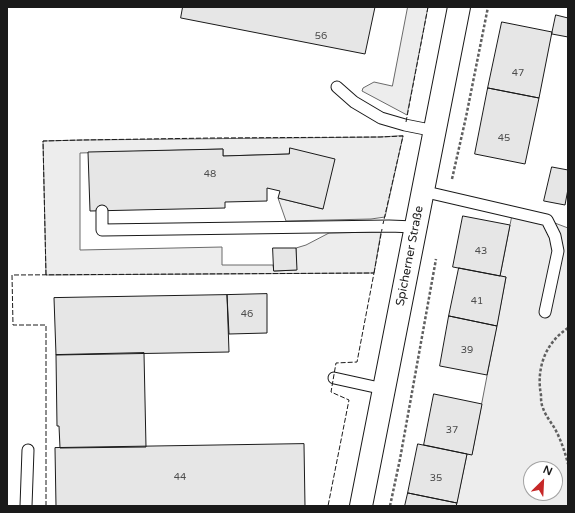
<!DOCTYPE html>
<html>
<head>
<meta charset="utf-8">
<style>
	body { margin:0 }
	#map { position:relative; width:575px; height:513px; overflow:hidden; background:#fff; font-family:"Varela Round",sans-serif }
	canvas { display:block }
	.frame { position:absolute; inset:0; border:8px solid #1a1a1a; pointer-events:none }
	.north { position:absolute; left:523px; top:461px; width:40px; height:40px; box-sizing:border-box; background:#fff; border:1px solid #a3a3a3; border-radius:50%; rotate:24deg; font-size:11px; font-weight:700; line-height:16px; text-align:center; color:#1a1a1a }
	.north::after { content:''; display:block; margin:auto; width:14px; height:18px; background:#c62828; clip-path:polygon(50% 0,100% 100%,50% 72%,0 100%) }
</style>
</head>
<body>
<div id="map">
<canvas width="575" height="513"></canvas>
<div class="frame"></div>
<div class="north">N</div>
</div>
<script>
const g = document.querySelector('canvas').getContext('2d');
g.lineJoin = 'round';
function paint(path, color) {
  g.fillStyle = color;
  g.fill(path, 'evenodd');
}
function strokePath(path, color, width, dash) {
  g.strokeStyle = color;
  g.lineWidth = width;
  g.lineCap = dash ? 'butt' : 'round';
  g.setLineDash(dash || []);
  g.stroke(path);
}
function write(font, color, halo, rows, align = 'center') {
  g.font = font + ' "Varela Round",sans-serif';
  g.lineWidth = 3;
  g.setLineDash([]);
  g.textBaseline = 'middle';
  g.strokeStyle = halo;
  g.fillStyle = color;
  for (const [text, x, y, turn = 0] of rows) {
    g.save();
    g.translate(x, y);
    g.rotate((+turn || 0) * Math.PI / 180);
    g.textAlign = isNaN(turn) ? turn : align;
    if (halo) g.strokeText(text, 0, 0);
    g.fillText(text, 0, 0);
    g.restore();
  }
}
const green = new Path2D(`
	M 408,7 L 428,7 L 407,115 L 362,91 L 363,88 L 374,82 L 392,86 Z
	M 403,136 L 385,217 L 371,219 L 286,221 L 278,198 L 323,209 L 290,149 L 289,154 L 223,156 L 223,149 L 80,153 L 80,250 L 222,247 L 222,265 L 273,265 L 274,271 L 296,270 L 296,248 L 306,245 L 329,233 L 381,232 L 374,273 L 46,275 L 43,141 L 82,140 L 380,137 Z
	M 513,212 L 547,220 L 568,228 L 568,506 L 456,506 L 467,454 L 472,454 L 506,277 L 500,276 L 510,225 ZM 531,469 L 555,469 L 555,493 L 531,493 Z`);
const building = new Path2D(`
	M 183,7 L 375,7 L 365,54 L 181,18 Z
	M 556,15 L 568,18 L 568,37 L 552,34 Z
	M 502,22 L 552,32 L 539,98 L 488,88 Z
	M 488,88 L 539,98 L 525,164 L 475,154 Z
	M 290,148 L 335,159 L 323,209 L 278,198 L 280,191 L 267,188 L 267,201 L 225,202 L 225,208 L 90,211 L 88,152 L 223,149 L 223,156 L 289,154 Z
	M 552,167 L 568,170 L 568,189 L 565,205 L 544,201 Z
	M 463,216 L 510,225 L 500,276 L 453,267 Z
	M 273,248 L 296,248 L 297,270 L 274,271 Z
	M 459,268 L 506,277 L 497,326 L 449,316 Z
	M 267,294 L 267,333 L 229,334 L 227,295 Z
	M 227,295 L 229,352 L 56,355 L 54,298 Z
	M 449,316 L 497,326 L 487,375 L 440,366 Z
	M 144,353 L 146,447 L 60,448 L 59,426 L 57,426 L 56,355 Z
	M 434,394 L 482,404 L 472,455 L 424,445 Z
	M 304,444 L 305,506 L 56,506 L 55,448 Z
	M 418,444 L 467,454 L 457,503 L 408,493 Z
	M 408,493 L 457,503 L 456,506 L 405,506 Z`);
const path = new Path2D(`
	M 452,179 L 466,117 L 488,7
	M 568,328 C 545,343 536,369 541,395 C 541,399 541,404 543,408 C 545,415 551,422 555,429 C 561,440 565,452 568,464
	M 390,506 L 400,459 L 436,259`);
const lane = new Path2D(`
	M 337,87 L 354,102 L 381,118 L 405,125 L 435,131
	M 422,191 L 547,220 L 555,236 L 558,251 L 545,312
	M 102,211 L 102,230 L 389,226 L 415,227
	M 334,378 L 384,389
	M 26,506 L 28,450`);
const street = new Path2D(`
	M 361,506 L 459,7`);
const fence = new Path2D(`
	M 406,122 L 428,7
	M 374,273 L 382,229
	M 46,275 L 43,141 L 82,140 L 213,138 L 380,137 L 403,136 L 383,224
	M 46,506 L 46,325 L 13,325 L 12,275 L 374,273 L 357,362 L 336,363 L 331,392 L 349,400 L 328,506`);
const numberNames = [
	["56",321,36],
	["47",518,73],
	["45",504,138],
	["48",210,174],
	["43",481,251],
	["41",477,301],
	["46",247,314],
	["39",467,350],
	["37",452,430],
	["44",180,477],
	["35",436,478]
];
const streetNames = [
	["Spicherner Straße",410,256,-79]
];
paint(green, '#ededed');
strokePath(green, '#6a6a6a', 1);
paint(building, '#e6e6e6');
strokePath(building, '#1a1a1a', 1);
strokePath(lane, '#1a1a1a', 13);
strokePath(street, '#1a1a1a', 24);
strokePath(path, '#5f5f5f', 2.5, [3, 2]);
strokePath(lane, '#fff', 11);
strokePath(street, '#fff', 22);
strokePath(fence, '#1a1a1a', 1, [5, 2]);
write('10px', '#4d4d4d', null, numberNames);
write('12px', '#1a1a1a', '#fff', streetNames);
</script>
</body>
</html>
